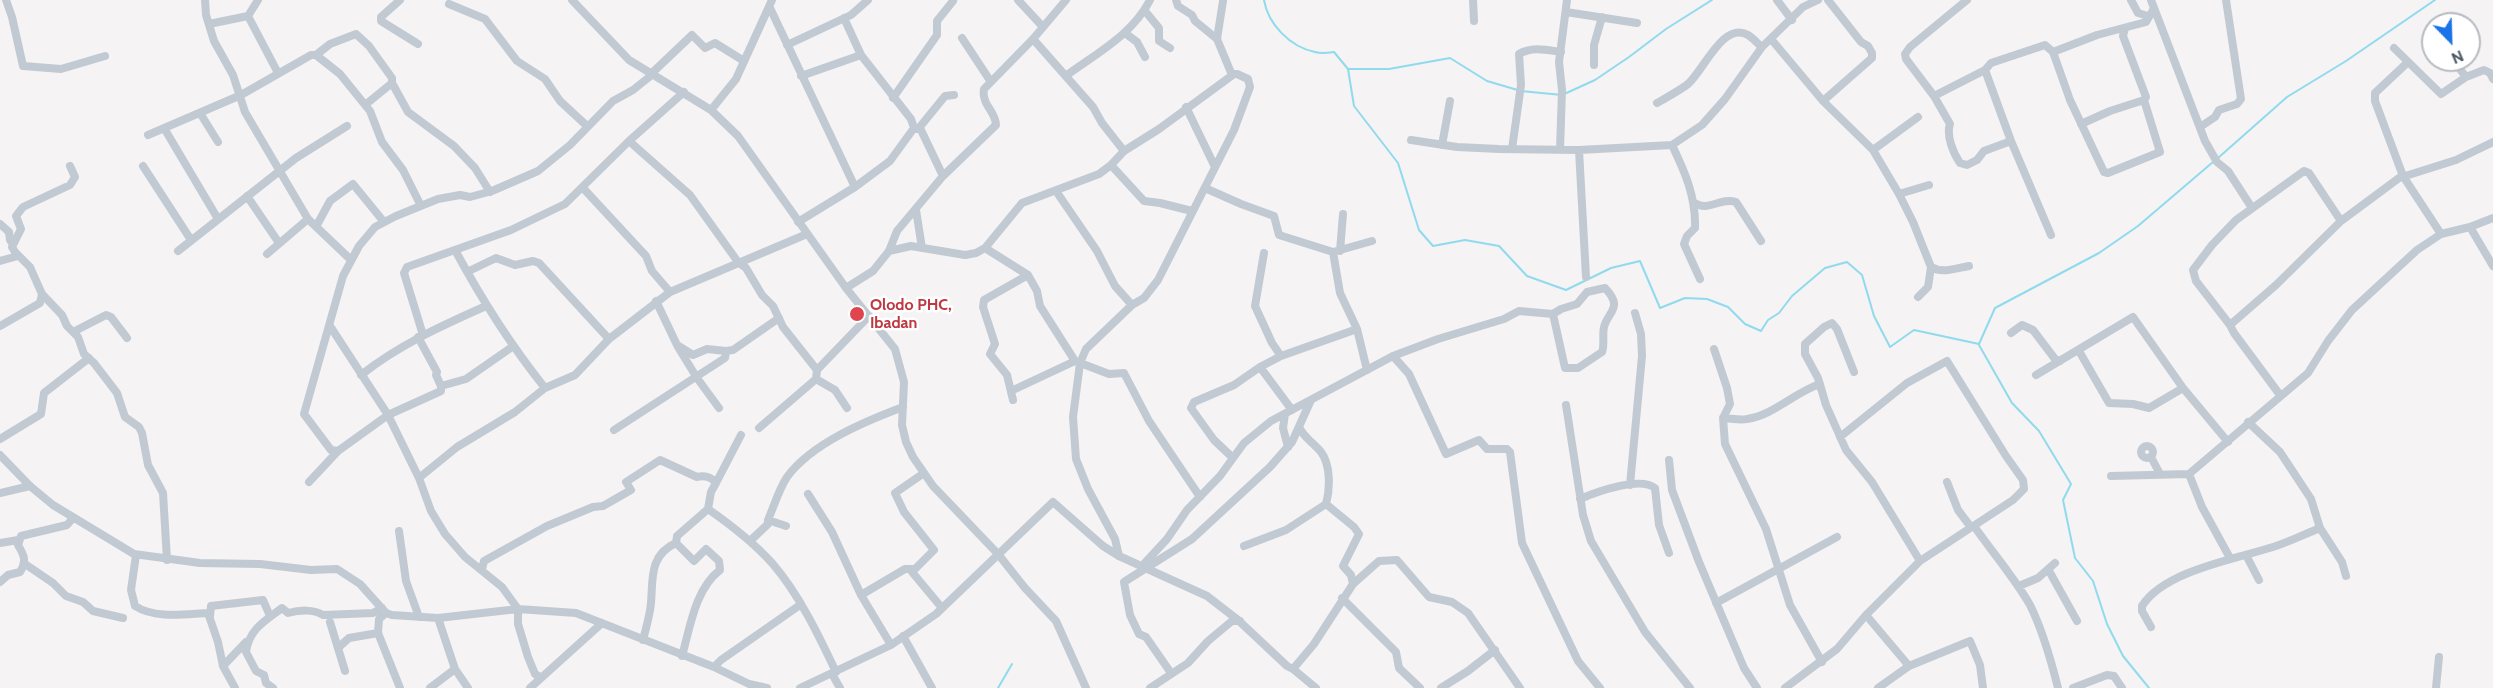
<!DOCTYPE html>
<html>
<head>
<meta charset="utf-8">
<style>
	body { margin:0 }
	#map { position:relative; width:2493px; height:688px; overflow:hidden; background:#f5f3f3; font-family:Cabin,sans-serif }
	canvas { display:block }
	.north { position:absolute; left:2421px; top:12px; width:60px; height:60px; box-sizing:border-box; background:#fff; border:2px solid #b7bbc0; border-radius:50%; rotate:157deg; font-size:16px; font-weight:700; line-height:24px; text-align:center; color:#4a5661 }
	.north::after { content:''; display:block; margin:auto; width:21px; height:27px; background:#1a73e8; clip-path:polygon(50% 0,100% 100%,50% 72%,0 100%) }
</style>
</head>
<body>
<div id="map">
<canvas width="2493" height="688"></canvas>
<div class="north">N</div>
</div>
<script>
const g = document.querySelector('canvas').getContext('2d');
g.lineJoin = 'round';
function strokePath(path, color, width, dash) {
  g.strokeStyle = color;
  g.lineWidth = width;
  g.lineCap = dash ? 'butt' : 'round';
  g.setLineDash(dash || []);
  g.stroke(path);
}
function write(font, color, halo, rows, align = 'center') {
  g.font = font + ' Cabin,sans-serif';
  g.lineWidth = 5;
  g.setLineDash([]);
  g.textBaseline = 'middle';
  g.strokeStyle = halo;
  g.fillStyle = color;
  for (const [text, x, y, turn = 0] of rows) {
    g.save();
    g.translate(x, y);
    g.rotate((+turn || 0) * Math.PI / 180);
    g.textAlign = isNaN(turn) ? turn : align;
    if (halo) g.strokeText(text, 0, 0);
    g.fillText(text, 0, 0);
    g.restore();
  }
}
const stream = new Path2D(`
	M 1264,0 C 1268,24 1290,47 1315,52 C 1321,54 1328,53 1334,52 L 1348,69 L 1354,106 L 1398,163 L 1419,230 L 1433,246 L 1465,240 L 1499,246 L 1527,276 L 1566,290 L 1611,268 L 1640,261 L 1660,308 L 1685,298 L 1707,299 L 1728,307 L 1745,324 L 1761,331 L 1768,320 L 1779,313 L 1792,296 L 1825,268 L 1847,262 L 1862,275 L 1874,316 L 1890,347 L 1914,330 L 1979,344
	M 1348,69 L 1389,69 L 1450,58 L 1487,81 L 1521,91 L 1562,95 L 1595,80 L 1629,57 L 1666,29 L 1712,0
	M 2218,158 L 2287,97 L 2346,61 L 2435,0
	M 1979,344 L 1995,308 L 2099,253 L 2138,226 L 2213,162
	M 1979,345 L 2012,403 L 2039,431 L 2071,484 L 2063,500 L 2075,558 L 2093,581 L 2107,624 L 2123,656 L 2149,688
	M 998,688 L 1012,664`);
const street = new Path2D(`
	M 6,0 L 12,17 L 23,66 L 61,69 L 105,56
	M 205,0 L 206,15 L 214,41 L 233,75 L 245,112 L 308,219 L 351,260
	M 258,0 L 248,16 L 278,73
	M 400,0 L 381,17 L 381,21 L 418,44
	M 572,0 L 629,60 L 711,110 L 738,136 L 846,288 L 895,349 L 904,382 L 902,425 L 906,442 L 913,457 L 933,486 L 998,554 L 1025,588 L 1056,621 L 1086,688
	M 1018,0 L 1043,27
	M 1176,0 L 1178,6 L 1192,15 L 1195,21 L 1217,39
	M 1473,0 L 1474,21
	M 1777,0 L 1792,20
	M 1967,0 L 1910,47 L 1905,54 L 1906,59 L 1934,96 L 1950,124 C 1946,135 1953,153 1960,163 L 1967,165 L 1977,160 L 1984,151 L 2011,141
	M 2131,0 L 2138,13 L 2148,16
	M 2151,0 L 2205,141 L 2217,162 L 2228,171 L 2252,208
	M 1223,1 L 1217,39 L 1232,75
	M 449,4 L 485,19 L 517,61 L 545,79 L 560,101 L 587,126
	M 770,8 L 855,187 L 798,222
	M 1145,11 L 1159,28 L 1159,41 L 1170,48
	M 1566,12 L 1637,23
	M 844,18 L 861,55 L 911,119 L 914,128 L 921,130 L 943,176
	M 209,24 L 248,16
	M 1125,33 L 1137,42 L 1145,57
	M 962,38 L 991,82
	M 1033,39 L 1093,107 L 1102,123 L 1124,151
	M 1771,39 L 1823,101 L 1873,150 L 1899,194 L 1913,222 L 1931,267 L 1928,287 L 1918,297
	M 787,45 L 851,15 L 868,0
	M 2394,48 L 2441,94 L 2466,77 L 2484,70 L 2490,73 L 2493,79
	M 2053,52 L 2097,35 L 2146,22 L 2153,10
	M 316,55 L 340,74 L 370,111 L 382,142 L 403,170 L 421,206
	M 2453,60 L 2466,77
	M 2408,62 L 2375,93 L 2375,101 L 2403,176 L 2441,234
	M 1594,65 L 1594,45 L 1602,17
	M 1985,70 L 2011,141 L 2051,235
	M 652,73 L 692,35 L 705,48 L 715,43 L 744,61
	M 1067,75 C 1097,53 1133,34 1150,0
	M 801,76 L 861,55
	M 1934,96 L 1985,70 L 1991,63 L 2045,45 L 2053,52 L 2070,100 L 2104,172 L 2108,173 L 2160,152 L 2144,100
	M 893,98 L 937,35 L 937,21 L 953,1
	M 1823,101 L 1872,58 L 1872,53 L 1868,46 L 1861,42 L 1828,0
	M 1657,103 C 1667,97 1679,91 1688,84 C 1704,70 1723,21 1748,35 C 1753,38 1758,44 1762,47
	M 365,105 L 392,83
	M 1186,107 L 1215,167
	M 711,110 L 736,79 L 772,0
	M 200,113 L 218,142
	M 2081,124 L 2110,111 L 2144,100 L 2146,97 L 2123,36 L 2125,28
	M 2200,127 L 2215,117 L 2219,110 L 2237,104 L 2241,99 L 2226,0
	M 164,128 L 218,219
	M 919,128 L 945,96 L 954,95
	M 148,135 L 241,95 L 311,55 L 316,55 L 330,44 L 356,34 L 369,46 L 392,78 L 392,83 L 408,112 L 454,146 L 475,168 L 490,192
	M 1411,140 L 1457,147 L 1499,149 L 1579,150 L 1672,145 L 1702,125 L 1725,99 L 1762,47 L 1803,7 L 1818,0
	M 629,141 L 690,195 L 738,262 L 746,268 L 762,295 L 773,306 L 783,327 L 817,370
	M 1442,145 L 1450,101
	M 1672,145 C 1685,172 1696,197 1695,228 L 1687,236 L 1684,244 L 1700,279
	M 1512,149 L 1521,85 L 1519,54 C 1532,46 1547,50 1561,52
	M 1560,150 L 1562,90 L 1559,62 L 1567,0
	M 1579,150 L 1586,277
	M 1873,150 L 1918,117
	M 1111,165 L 1144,201 L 1160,203 L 1192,211
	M 70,166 L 75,177 L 70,185 L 23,207 L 16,216 L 21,229 L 12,247 L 15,252 L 30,267 L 42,294 L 62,315 L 67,326 L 78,337 L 84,354 L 94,363 L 117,393 L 125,417 L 139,427 L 142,433 L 148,465 L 163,493 L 167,560
	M 143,166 L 191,240
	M 855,187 L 890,161 L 914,128
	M 583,188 L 646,256 L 652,271 L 670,292
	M 1205,188 L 1241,204 L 1274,216 L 1279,235 L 1333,252 L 1372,241
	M 1056,191 L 1097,251 L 1115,286 L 1132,305
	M 1899,194 L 1929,185
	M 247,196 L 279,243
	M 1695,203 C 1708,212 1721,197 1736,202 L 1761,241
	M 916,210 L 922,248
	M 0,224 L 9,232 L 10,240 L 13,244
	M 317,225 L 330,201 L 353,184 L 384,222
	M 2470,227 L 2493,266
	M 985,248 L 1028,275 L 1037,291 L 1040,306 L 1075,361 L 1109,374 L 1124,373 L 1149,421 L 1200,497
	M 455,250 C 482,300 509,343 545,388
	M 178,251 L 296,158 L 347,126
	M 889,251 L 911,246 L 965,255 L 976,253 L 985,248 L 1022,203 L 1099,174 L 1111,165 L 1124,151 L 1159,129 L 1234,74 L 1237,74 L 1248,79 L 1250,87 L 1234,130 L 1158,280 L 1144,298 L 1132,305 L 1086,349 L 1080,363 L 1073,417 L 1076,459 L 1088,489 L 1115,539 L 1119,556
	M 1340,251 L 1343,214
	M 1333,252 L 1340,293 L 1357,329 L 1367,370
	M 1264,253 L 1255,306 L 1272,343 L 1281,356
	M 267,254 L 308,219
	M 0,261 L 18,256
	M 1931,267 C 1943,274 1957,268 1969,266
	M 467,272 L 496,258 L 515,265 L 533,261 L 539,263 L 609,339
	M 846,288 L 873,271 L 889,251 L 897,231 L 943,176 L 996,125 C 996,112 981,104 984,89 L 1033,39 L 1066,0
	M 1605,288 C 1624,308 1608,311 1604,327 C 1602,335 1605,344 1602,352 L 1578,368 L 1565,368 L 1553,314 L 1561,309 L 1577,304 L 1587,292 Z
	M 656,301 L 677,345 L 693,355 L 707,349 L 726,351
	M 2230,325 L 2196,281 L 2193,270 L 2212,245 L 2236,220 L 2304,171 L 2309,173 L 2341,221
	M 0,326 L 40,303 L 42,294
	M 330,326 L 388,415 L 419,478 L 431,511 L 445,534 L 465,557 L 502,587 L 518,609 L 518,624 L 528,657 L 535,674 L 540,677
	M 73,332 L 106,315 L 111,317 L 127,338
	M 2011,333 L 2022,325 L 2033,330 L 2055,359 L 2060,361
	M 423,335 L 404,273 L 407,267 L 511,230 L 565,204 L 629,141 L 684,92
	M 678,347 L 697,378 L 719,408
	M 1714,349 L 1727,388 L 1730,404 L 1723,418 L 1725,444 L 1766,529 L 1790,605 L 1822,662
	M 2079,351 L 2109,403 L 2133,404 L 2149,408 L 2183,388
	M 1393,356 L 1409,374 L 1446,454 L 1479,440 L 1487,449 L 1507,449 L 1510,452 L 1522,543 L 1578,661 L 1600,688
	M 1260,367 L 1292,410
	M 1854,372 L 1837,329 L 1832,323 L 1824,327 L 1805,344 L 1805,354 L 1818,378 L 1826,405 L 1846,450 L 1872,482 L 1920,561
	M 361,375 C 399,345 441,326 486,306
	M 2036,375 L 2133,317 L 2183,388 L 2228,442
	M 816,379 L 835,390 L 847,408
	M 441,386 L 466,379 L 512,347
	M 1011,391 L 1075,361
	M 2280,395 L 2234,333 L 2230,325 L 2276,285 L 2341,221 L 2399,178 L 2456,160 L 2493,142
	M 1013,400 L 1007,375 L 990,354 L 995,344 L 983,307 L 984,300 L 1028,275
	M 1566,405 L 1583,515 L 1591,541 L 1645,632 L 1690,688
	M 1285,414 L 1283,428 L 1288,447
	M 1723,418 C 1730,418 1740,421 1747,419 C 1774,415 1795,392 1820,384
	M 2248,422 L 2280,452 L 2311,499 L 2320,528 L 2342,562 L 2346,576
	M 1299,427 C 1304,438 1314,443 1321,452 C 1331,465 1330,490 1326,504
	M 759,428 L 816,379 L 817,370 L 869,316
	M 614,430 L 725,358 L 726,351 L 733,350 L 779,318
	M 0,439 L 41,414 L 44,393 L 89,358
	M2141 452a6 6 0 1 1 12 0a6 6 0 1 1-12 0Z
	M 338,451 L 331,450 L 304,414 L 343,276 L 359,246 L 375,227 L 396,216 L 438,199 L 460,195 L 470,197 L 492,191 L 538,171 L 570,145 L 613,101 L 633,90 L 653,74
	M 0,455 L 30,486 L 53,505 L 134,554 L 200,563 L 260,564 L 311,570 L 337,569 L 360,584 L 386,613 L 392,615 L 438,618 L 518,609 L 576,613 L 714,667 L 749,684 L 767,688
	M 2151,457 L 2160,474
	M 1233,458 L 1214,440 L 1191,408 L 1194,402 L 1234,385 L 1260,367 L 1281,356 L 1357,329
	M 1669,460 L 1672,490 L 1699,562 L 1744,668 L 1757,688
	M 924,473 L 895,493 L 904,512 L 934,550 L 912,572 L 942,608
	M 2189,474 L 2202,507 L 2230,558
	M 2111,476 L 2189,474 L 2308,373 L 2328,341 L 2352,310 L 2417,250 L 2441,234 L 2470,227 L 2493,218
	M 419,478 L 457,447 L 515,412 L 545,388 L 575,375 L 609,339 L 670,292 L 807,234
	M 309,482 L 338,451 L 388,415 L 441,391 L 441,386 L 436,375 L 437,372 L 418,337
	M 1947,482 L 1958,510 L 1970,526 L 1974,526 C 1992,552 2014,577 2030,605 C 2043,631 2051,660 2058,688
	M 716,483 L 741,435
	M 1630,485 L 1642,356 L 1641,334 L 1635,313
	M 0,493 L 30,486
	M 808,494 L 832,532 L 861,595 L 891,645
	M 1580,499 C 1596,492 1640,476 1655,488 L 1659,525 L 1669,553
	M 708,509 C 731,525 753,542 772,563 C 799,594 819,636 836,672
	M 768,520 L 786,526
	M 399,531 L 406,581 L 419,617
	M 750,541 L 768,524 L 768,520 C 774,506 779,489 787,477 C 812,443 866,421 903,407
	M 0,543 L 18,540
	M 1244,546 L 1286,530 L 1326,504 L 1354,527 L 1359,534 L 1343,566 L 1351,575 L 1353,584
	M 136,555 L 131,590 L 135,606 C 155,619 185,614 208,613 L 218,642 L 223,666 L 235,688
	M 2246,555 L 2259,580
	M 25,564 L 53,583 L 66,596 L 83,602 L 93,611 L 123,618
	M 1142,566 L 1167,539 L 1187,510 L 1220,476 L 1244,443 L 1271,421 L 1393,356 L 1438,339 L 1504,319 L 1519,311 L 1553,314
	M 482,569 L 484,561 L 547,526 L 593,507 L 603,506 L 631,490 L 626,482 L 660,460 L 697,477 C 704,475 712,477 716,483 L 711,492 L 708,509 L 677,536 L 676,543 L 694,561 L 706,549 L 719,561 L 720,570 C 695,589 690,628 682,656
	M 2048,569 L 2077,621
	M 0,582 L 8,575 L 20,572 C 27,561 24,555 18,545 L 21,536 L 67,525 L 73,518
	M 2019,586 L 2038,578 L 2055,563
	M 861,595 L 905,569 L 913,569
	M 1342,598 L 1396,652 L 1399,668 L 1420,688
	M 1716,603 L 1837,537
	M 386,613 L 379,619 L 378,633 L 400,688
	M 1866,615 L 1909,666
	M 210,616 L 211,606 L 263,600 L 270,616
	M 438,618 L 455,669 L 468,688
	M 330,622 L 345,671
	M 2151,627 L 2142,611 L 2142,606 C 2164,571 2235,559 2273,547 C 2289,542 2305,534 2320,528
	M 903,636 L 932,688
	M 643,640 C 646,628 650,615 651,603 C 653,579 649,555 676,543
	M 339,647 L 349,638 L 378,633
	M 223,666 L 246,642
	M 714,667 L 721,660 L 800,605
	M 1293,669 L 1314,644 L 1353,584 L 1379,561 L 1397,560 L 1429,597 L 1452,602 L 1468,613 L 1520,688
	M 1171,673 L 1146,637 L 1139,634 L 1130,615 L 1124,582 L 1192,539 L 1270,467 L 1292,442 L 1311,400
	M 832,674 L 840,688
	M 273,688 L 266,683 L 264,675 L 256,671 L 246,652 C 249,629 265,621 282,608 L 288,613 C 299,610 314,609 323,615 L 373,613 L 382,608
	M 430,688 L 455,669
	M 530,688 L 602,623
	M 800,688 L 891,645 L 936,614 L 1053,502 L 1103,546 L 1119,556 L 1207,596 L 1238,620 L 1287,666 L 1293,669 L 1316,688
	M 1150,688 L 1188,663 L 1208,641 L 1232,621 L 1240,621
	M 1441,688 L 1468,671 L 1495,650
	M 1785,688 L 1837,649 L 1866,615 L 1920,561 L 2013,500 L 2024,489 L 2023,480 L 2006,456 L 1947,361 L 1907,383 L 1840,437
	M 1878,688 L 1909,666 L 1970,641 L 1980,665 L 1983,688
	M 2073,688 L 2107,675 L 2114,676 L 2122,688
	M 2436,688 L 2439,657`);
const markers = [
	[857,314,8,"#e0444e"]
];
const healthNames = [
	["Olodo PHC,",870,305],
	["Ibadan",870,323]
];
strokePath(stream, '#90daee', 2);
strokePath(street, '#c1cad2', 8);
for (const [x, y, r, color] of markers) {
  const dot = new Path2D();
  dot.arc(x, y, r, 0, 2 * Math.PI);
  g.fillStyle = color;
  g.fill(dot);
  strokePath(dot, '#fff', 2);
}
write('bold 16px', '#be3a42', '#fff', healthNames, 'left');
</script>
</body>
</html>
